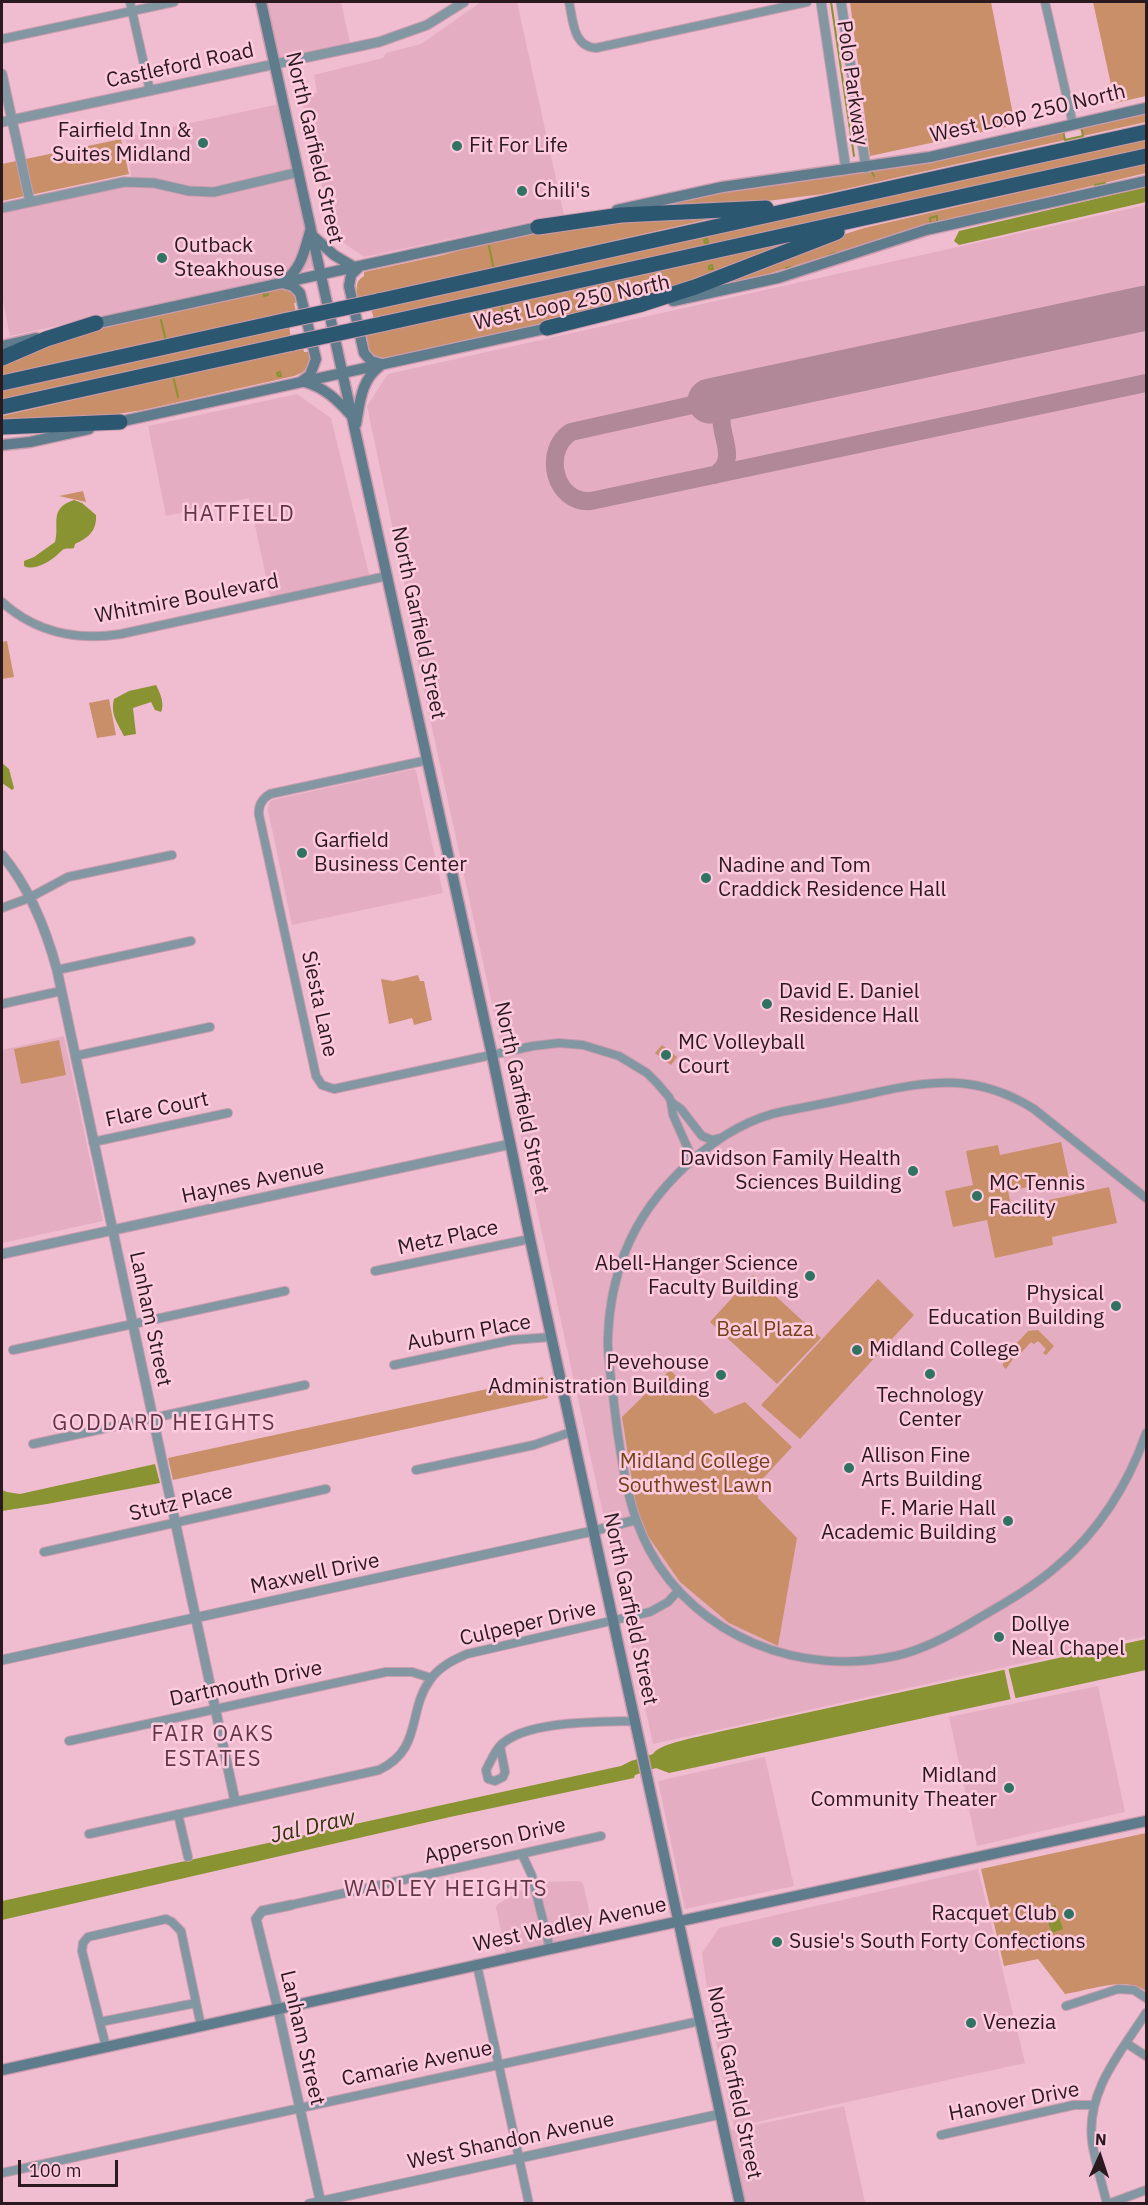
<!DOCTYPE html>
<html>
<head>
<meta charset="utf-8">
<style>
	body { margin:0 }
	#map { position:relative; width:1148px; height:2205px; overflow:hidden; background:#f0bdd0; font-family:"IBM Plex Sans",sans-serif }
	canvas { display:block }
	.frame { position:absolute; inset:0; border:3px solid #2b1920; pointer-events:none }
	.north { position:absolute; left:1070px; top:2127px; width:60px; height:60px; -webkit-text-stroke:4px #fecadd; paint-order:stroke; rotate:3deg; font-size:16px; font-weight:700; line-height:24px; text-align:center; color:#2b1920 }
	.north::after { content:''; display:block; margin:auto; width:21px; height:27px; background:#2b1920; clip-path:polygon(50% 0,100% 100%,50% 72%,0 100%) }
	.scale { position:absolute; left:18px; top:2160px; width:100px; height:27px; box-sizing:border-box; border:3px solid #2b1920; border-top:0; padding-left:8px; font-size:18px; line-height:21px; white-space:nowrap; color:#2b1920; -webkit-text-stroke:4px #fecadd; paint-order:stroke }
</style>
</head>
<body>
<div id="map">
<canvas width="1148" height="2205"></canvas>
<div class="frame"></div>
<div class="north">N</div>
<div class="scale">100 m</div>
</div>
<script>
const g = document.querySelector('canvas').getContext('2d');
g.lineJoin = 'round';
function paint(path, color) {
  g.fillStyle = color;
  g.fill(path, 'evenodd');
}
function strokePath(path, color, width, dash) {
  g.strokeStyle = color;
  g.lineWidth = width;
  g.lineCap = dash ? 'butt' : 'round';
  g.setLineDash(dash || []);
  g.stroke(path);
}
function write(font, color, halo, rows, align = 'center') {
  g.font = font + ' "IBM Plex Sans",sans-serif';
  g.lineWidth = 5;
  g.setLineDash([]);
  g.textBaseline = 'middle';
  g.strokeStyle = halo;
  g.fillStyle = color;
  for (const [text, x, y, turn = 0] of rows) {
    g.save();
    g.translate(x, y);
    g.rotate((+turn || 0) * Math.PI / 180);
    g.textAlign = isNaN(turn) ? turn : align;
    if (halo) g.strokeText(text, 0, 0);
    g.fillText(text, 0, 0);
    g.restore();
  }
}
const built = new Path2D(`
	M 261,2 L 341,2 L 351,48 L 275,65 Z
	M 481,2 L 517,2 L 564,215 L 364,257 L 334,236 L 301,97 L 317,93 L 314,75 L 383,58 L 386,53 L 421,44 Z
	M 284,103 L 320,266 L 250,285 L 10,336 L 2,296 L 2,208 L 132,181 L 125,137 Z
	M 1146,205 L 1146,1636 L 653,1744 L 417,659 L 420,658 L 367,406 L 388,374 Z
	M 297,394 L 331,418 L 370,578 L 271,600 L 249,498 L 166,516 L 148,426 Z
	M 414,769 L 416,771 L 443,893 L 292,925 L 268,810 L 269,803 L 272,800 Z
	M 64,1036 L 103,1221 L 2,1243 L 2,1050 Z
	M 1098,1686 L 1125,1812 L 977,1846 L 949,1717 Z
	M 765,1757 L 794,1886 L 685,1909 L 658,1781 Z
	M 978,1869 L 1025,2063 L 734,2127 L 712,2023 L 702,1953 L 719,1928 Z
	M 579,1881 L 583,1883 L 596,1940 L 507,1959 L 496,1907 L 498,1904 L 536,1882 Z
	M 844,2106 L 865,2202 L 738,2203 L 722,2132 Z`);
const green = new Path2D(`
	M 850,2 L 991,2 L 1015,125 L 870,156 Z
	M 1093,2 L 1146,2 L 1146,96 L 1115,103 Z
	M 1146,112 L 1146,122 L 1083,136 L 1081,127 Z
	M 1063,130 L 1065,140 L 823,194 L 743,204 L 652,207 L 724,191 L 914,164 Z
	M 1146,136 L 1146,149 L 374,320 L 371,308 Z
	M 121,139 L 129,174 L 2,201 L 2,164 Z
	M 1146,163 L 1146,173 L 919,227 L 768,274 L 714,286 L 833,238 L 864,228 Z
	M 718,217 L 358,299 C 356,289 355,281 364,276 L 364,272 L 443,255 L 481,244 L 576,224 Z
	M 801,240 L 630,305 L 382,359 L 370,356 L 363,340 L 367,339 L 366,334 L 791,241 Z
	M 286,287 L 295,293 L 299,302 L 294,303 L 296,312 L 2,377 L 2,361 L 104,326 Z
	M 289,326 L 291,338 L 2,402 L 2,389 Z
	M 303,347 L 304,352 L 310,352 C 313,365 306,372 294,376 L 143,410 L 111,415 L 2,424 L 2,416 Z
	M 83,491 L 86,502 L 59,496 Z
	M 7,641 L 14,677 L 2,679 L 2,642 Z
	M 109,699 L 116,735 L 97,738 L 89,703 Z
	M 418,975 L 420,981 L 424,981 L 432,1020 L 414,1025 L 412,1018 L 389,1024 L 381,979 L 393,981 Z
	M 59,1040 L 66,1075 L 21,1084 L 14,1049 Z
	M 662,1045 L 677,1057 L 671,1065 L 655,1053 Z
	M 1061,1142 L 1069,1179 L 1008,1191 L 1013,1215 L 1050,1207 L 1049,1200 L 1109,1187 L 1117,1223 L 1052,1237 L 1053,1245 L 995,1258 L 987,1220 L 953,1227 L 945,1191 L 973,1185 L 966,1151 L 998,1145 L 1000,1155 Z
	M 753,1275 L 821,1338 L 777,1384 L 710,1322 Z
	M 878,1279 L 914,1315 L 800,1439 L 761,1405 Z
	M 1038,1330 L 1054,1346 L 1046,1355 L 1043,1353 L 1046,1349 L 1038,1341 L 1034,1344 L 1031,1342 L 1019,1355 L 1017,1353 L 1006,1369 L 1003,1366 L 1003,1358 L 1028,1331 Z
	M 670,1370 L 715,1414 L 745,1402 L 792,1447 L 757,1485 L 758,1498 L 797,1538 L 778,1646 L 729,1623 L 680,1582 L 648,1536 L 636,1506 L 622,1417 Z
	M 543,1377 L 548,1398 L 173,1480 L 168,1458 Z
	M 1146,1833 L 1146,1991 C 1124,1976 1090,1990 1065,1994 L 1038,1959 L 1004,1966 L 981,1869 Z`);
const water = new Path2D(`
	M 1146,187 L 1146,202 L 959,245 L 954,241 L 959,231 Z
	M 74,500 L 82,503 L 96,515 C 97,531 88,538 75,544 L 74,548 C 71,549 67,548 64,549 C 62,550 58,554 56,556 C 48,563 33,571 24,566 L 24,561 L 34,557 L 55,542 C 60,523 48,509 74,500 Z
	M 156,685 C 160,692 165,705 161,712 L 155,710 L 151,702 L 133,708 L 136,734 L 124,736 C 118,724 110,714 114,699 L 129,691 Z
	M 2,763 L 9,769 L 14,788 L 12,790 L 2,783 Z
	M 155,1464 L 160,1483 L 47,1504 L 2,1511 L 2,1490 L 7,1492 L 20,1494 Z
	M 1146,1639 L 1146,1670 L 669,1773 L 656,1768 L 635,1775 L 634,1778 L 450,1817 L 2,1920 L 2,1901 L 621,1766 L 631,1761 L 653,1754 C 659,1743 704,1736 718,1732 Z
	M 1055,1905 L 1063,1929 L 1052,1933 L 1046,1916 L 1039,1918 L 1037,1911 Z`);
const pier = new Path2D(`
	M 1008,1667 L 1016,1700 L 1011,1701 L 1004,1668 Z`);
const stream = new Path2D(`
	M 831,2 L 854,156
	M 1081,127 L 1083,136 L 1065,140 L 1063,130 Z
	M 869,171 L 871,170 L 874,176
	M 1095,185 L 1105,183
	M 702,215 L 703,219 L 700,219 L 699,216 Z
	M 937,216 L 937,222 L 931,224 L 930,218 Z
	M 707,239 L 708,243 L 705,243 L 704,240 Z
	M 489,246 L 494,270
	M 829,255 L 835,253
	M 712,265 L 713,269 L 709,269 L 709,266 Z
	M 786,268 L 793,267
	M 264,292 L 267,292 L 268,295 L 264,296 Z
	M 501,304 L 505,322
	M 161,320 L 166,341
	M 280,372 L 281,376 L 278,376 L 277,373 Z
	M 173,376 L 178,397`);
const taxiway = new Path2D(`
	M 710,401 L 571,432 C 542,450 554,504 591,501 L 1146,383
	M 715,475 C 748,454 699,419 736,396`);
const runway = new Path2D(`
	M 710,401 L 1146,308`);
const minor = new Path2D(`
	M 130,2 L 150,91
	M 569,2 C 573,20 573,47 596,48 L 807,2
	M 1045,2 L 1073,124
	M 2,39 L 174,2
	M 2,602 C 35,632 77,641 121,634 L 387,576
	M 428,760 L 270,794 C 262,799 258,805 259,815 L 316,1076 L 322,1085 L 334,1089 L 533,1046 L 559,1043 L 583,1045 L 619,1056 L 647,1073 L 657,1083 L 669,1097 L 671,1102 L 681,1109 L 702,1136 L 712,1140 L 721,1138
	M 2,908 L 29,898 L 68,877 L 172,855
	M 57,970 L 191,941
	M 2,1004 L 61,991
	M 75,1056 L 210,1027
	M 671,1102 L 673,1115 L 693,1160
	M 93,1142 L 228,1113
	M 1146,1198 L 1034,1109 C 977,1073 931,1080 869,1094 C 841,1100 813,1106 785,1111 C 718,1124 650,1189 625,1252 C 615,1278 609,1308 608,1336 C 607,1347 609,1360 610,1371 C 613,1393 615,1414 618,1435 C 624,1476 630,1514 650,1551 C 697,1637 801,1677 895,1656 C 924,1650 953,1634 979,1618 C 1005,1603 1033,1587 1056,1567 C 1098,1533 1129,1483 1146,1433
	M 375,1271 L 530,1239
	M 13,1350 L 285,1291
	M 394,1365 L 512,1340 L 551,1337
	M 33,1444 L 305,1385
	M 416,1470 L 534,1445 L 571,1432
	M 44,1552 L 326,1489
	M 69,1741 L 386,1672 L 412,1672 L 431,1678
	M 500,1746 L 505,1772 L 503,1777 L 495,1781 L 488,1779 L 486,1770 C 490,1763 494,1752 500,1746 C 524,1720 601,1722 634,1721
	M 178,1814 L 188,1857
	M 89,1834 L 379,1770 C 423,1749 407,1712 430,1680 C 439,1667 453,1660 467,1654 L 650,1612 L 668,1602 L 678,1591
	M 522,1854 L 532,1876 L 550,1949
	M 291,1905 L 601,1836
	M 477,1965 L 529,2204
	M 1066,2006 L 1118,1989 L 1134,1990 L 1146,1998
	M 100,2022 L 196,2003
	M 1126,2043 L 1146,2056
	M 106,2047 L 82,1951 L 83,1943 L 88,1937 L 166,1919 L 172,1922 L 181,1931 L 201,2026
	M 941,2135 L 1074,2105 L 1094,2105
	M 2,2173 L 700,2021
	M 1107,2204 C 1102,2183 1095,2162 1092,2141 C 1086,2091 1121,2052 1146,2013
	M 1108,2204 L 1146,2190`);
const tertiary = new Path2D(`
	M 821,2 L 846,170
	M 841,2 L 866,168
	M 2,74 L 30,202
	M 2,122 L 379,42 L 427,25 L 464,2
	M 2,208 L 124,182 L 154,183 L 189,191 L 214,192 L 299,172
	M 2,855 C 29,887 46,929 57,970 L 235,1801
	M 2,1254 L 511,1144
	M 2,1660 L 593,1531 L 635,1520
	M 291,1905 L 262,1911 L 256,1919 L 278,2009 L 321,2204
	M 309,2204 L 721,2114`);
const secondary = new Path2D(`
	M 261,2 L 492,1055 L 530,1239 L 740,2204
	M 617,210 L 722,187 L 930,157 L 1146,108
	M 314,237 L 334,255 L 354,267
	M 359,267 L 351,275 L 349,286 L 364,353 L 371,361 L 382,364
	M 283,281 C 301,271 305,249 310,231
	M 282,283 L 293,286 L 300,293 L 316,359 L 310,375 L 302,381
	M 673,301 L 778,278 L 926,230 L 1146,181
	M 89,325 L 543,226
	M 2,346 L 36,338
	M 305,382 C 325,388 336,399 350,414
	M 114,423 L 553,327
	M 356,424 C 360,402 361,380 380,366
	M 2,445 L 30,442 L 89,429
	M 2,2070 L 550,1949 L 1146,1821`);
const motorway = new Path2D(`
	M 538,227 L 621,215 L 766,208
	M 378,301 L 1146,132
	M 382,324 L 1146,156
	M 547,328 L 639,305 L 695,287 L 837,232
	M 2,358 L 46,339 L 96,323
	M 2,383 L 288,320
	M 2,407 L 293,343
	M 2,427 L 120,422`);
const motorwayBridge = new Path2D(`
	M 288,320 L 378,301
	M 293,343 L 382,324`);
const markers = [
	[203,143,6,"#317362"],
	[457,146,6,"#317362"],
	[522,191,6,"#317362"],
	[162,258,6,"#317362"],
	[302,853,6,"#317362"],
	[706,878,6,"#317362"],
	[767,1004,6,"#317362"],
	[666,1055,6,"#317362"],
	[913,1171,6,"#317362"],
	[977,1196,6,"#317362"],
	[810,1276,6,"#317362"],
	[1116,1306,6,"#317362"],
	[857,1350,6,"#317362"],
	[930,1374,6,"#317362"],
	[721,1375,6,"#317362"],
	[849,1468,6,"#317362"],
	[1008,1521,6,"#317362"],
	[999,1637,6,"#317362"],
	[1009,1788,6,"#317362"],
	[1069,1914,6,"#317362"],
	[777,1942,6,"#317362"],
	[971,2023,6,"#317362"]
];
const streetNames = [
	["Castleford Road",180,66,-12],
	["Polo Parkway",852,83,82],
	["West Loop 250 North",1028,114,-13],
	["North Garfield Street",314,148,77],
	["West Loop 250 North",572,303,-12],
	["Whitmire Boulevard",187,599,-11],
	["North Garfield Street",418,623,78],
	["Siesta Lane",319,1004,78],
	["North Garfield Street",521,1098,78],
	["Flare Court",157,1110,-12],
	["Haynes Avenue",253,1182,-12],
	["Metz Place",448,1238,-12],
	["Lanham Street",150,1319,78],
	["Auburn Place",469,1333,-10],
	["Stutz Place",181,1503,-13],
	["Maxwell Drive",315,1574,-12],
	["North Garfield Street",630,1609,78],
	["Culpeper Drive",528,1624,-13],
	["Dartmouth Drive",246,1684,-12],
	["Apperson Drive",495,1841,-13],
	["West Wadley Avenue",570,1925,-12],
	["Lanham Street",302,2038,77],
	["Camarie Avenue",417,2064,-12],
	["North Garfield Street",734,2083,78],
	["Hanover Drive",1014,2102,-11],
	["West Shandon Avenue",511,2141,-12]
];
const poiNames = [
	["Fairfield Inn &",191,131,"right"],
	["Suites Midland",191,155,"right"],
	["Fit For Life",469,146],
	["Chili's",534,191],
	["Outback",174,246],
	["Steakhouse",174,270],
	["Garfield",314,841],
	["Business Center",314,865],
	["Nadine and Tom",718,866],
	["Craddick Residence Hall",718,890],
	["David E. Daniel",779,992],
	["Residence Hall",779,1016],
	["MC Volleyball",678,1043],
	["Court",678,1067],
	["Davidson Family Health",901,1159,"right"],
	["Sciences Building",901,1183,"right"],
	["MC Tennis",989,1184],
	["Facility",989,1208],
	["Abell-Hanger Science",798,1264,"right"],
	["Faculty Building",798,1288,"right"],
	["Physical",1104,1294,"right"],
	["Education Building",1104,1318,"right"],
	["Midland College",869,1350],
	["Pevehouse",709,1363,"right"],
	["Administration Building",709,1387,"right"],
	["Technology",930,1396,"center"],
	["Center",930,1420,"center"],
	["Allison Fine",861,1456],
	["Arts Building",861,1480],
	["F. Marie Hall",996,1509,"right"],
	["Academic Building",996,1533,"right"],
	["Dollye",1011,1625],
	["Neal Chapel",1011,1649],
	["Midland",997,1776,"right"],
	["Community Theater",997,1800,"right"],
	["Racquet Club",1057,1914,"right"],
	["Susie's South Forty Confections",789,1942],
	["Venezia",983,2023]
];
const parkNames = [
	["Beal Plaza",765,1330],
	["Midland College",695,1462],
	["Southwest Lawn",695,1486]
];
const neighbourhoodNames = [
	["HATFIELD",239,515],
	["GODDARD HEIGHTS",164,1424],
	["FAIR OAKS",213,1735],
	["ESTATES",213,1760],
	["WADLEY HEIGHTS",446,1890]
];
const waterNames = [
	["Jal Draw",313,1827,-13]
];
paint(built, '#e5adc2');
paint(green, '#c88f69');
paint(water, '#899332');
paint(pier, '#f0bdd0');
strokePath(stream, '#899332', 2);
strokePath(taxiway, '#b18898', 18);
strokePath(runway, '#b18898', 45);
strokePath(minor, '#c99cad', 10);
strokePath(tertiary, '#c99cad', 11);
strokePath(secondary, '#c99cad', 13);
strokePath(motorway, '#c99cad', 17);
strokePath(minor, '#8397a3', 8);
strokePath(tertiary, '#8397a3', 9);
strokePath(secondary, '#5f7c8d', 10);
strokePath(motorway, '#2b5770', 15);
strokePath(motorwayBridge, '#c99cad', 17, []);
strokePath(motorwayBridge, '#2b5770', 15);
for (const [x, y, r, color] of markers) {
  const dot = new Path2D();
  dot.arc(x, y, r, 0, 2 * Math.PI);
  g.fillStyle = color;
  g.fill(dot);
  strokePath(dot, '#fecadd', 2);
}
write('21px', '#2b1920', '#fecadd', streetNames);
write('21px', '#2b1920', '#fecadd', poiNames, 'left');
write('21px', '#754119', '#fecadd', parkNames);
g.letterSpacing = '1.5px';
write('22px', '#613748', '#fecadd', neighbourhoodNames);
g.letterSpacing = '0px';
write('italic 22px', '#32360e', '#fecadd', waterNames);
</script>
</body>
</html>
